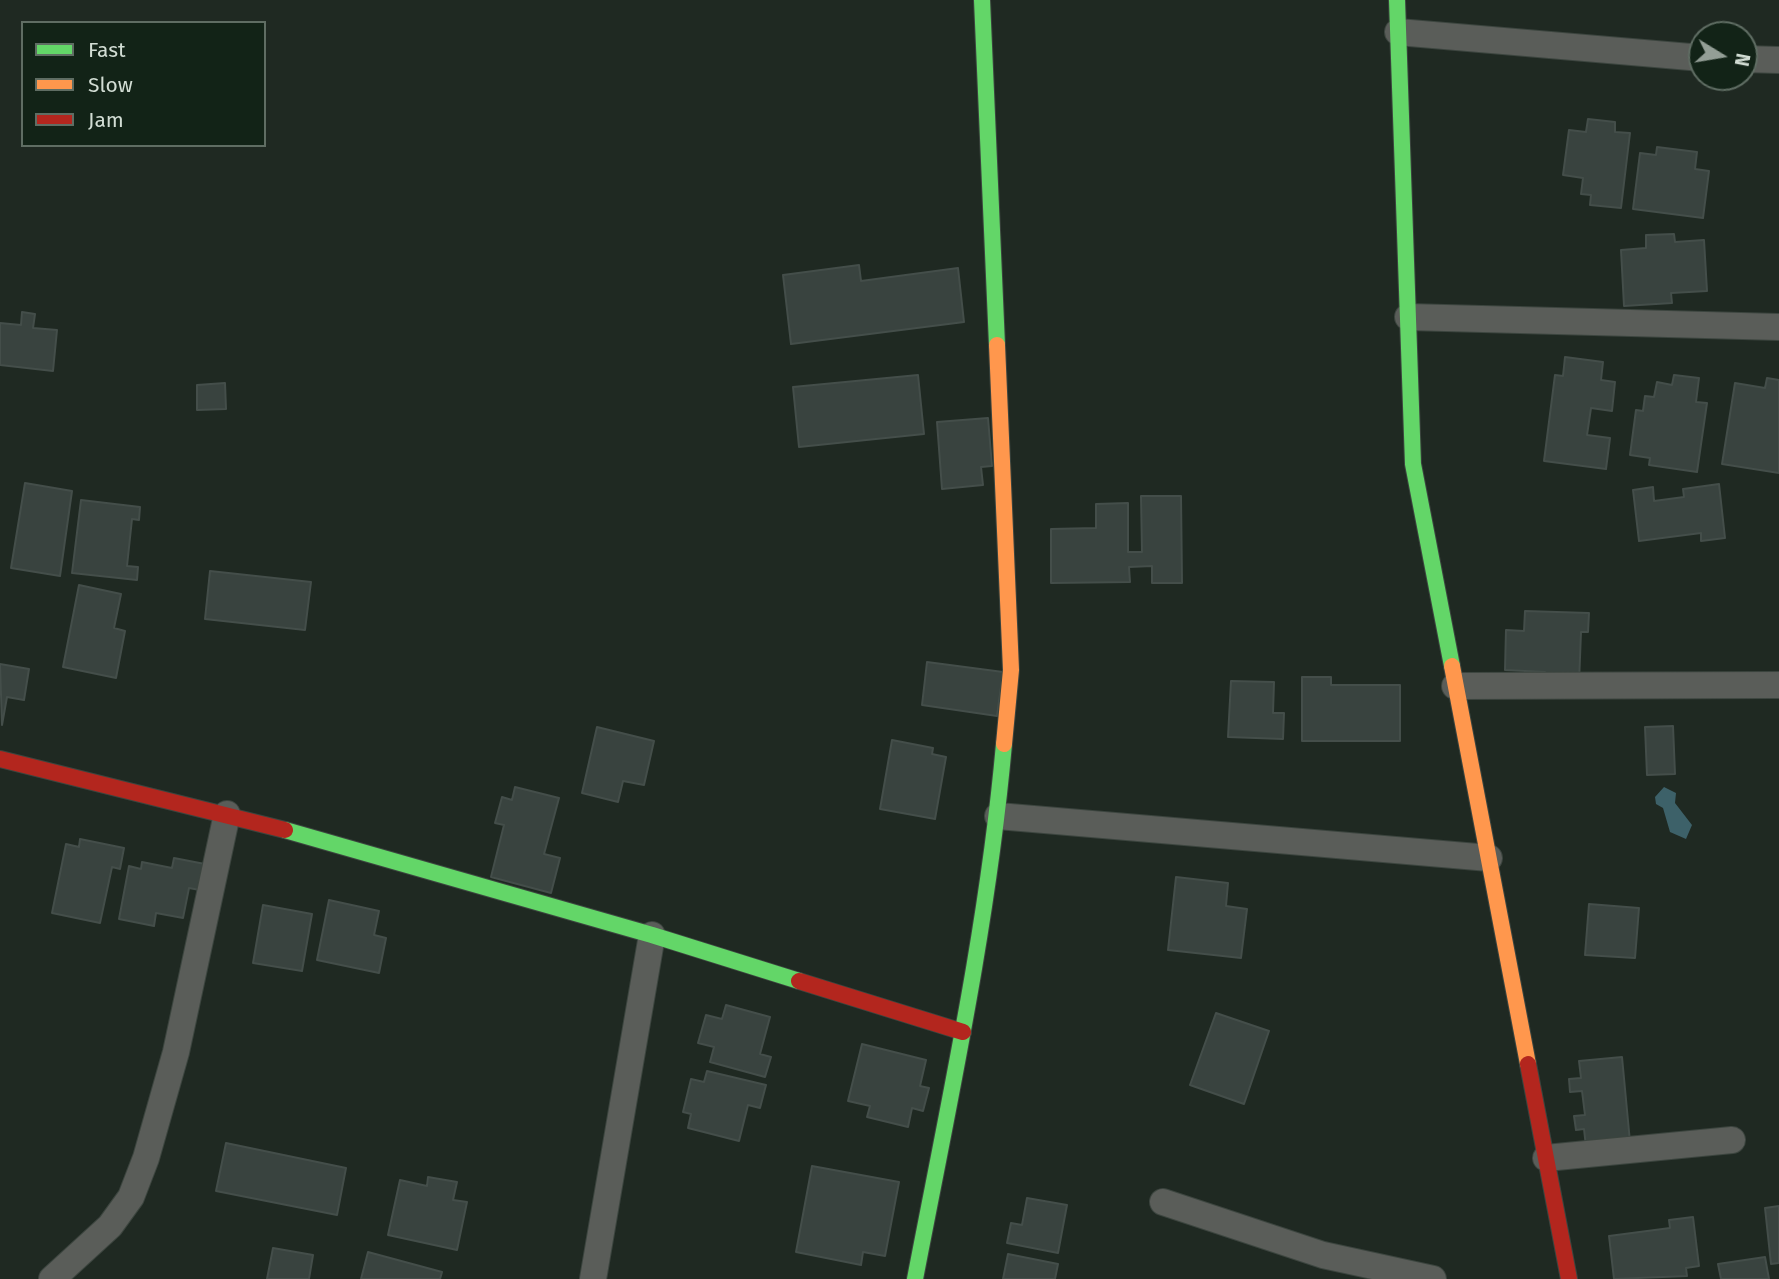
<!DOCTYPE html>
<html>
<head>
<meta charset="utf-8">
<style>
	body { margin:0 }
	#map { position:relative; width:1779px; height:1279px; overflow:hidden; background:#1f2922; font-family:"Fira Sans",sans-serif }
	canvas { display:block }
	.legend { position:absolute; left:21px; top:21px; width:245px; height:126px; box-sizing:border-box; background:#122317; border:2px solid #5f6d63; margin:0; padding:9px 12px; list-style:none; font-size:21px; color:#d2ddd4 }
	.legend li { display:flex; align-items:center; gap:14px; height:35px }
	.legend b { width:35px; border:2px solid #5f6d63 }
	.north { position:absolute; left:1688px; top:21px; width:70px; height:70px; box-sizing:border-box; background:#122317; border:2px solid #5f6d63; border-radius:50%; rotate:101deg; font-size:19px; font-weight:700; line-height:28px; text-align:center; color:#d2ddd4 }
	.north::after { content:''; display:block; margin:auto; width:24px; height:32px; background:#939e96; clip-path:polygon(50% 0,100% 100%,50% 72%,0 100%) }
</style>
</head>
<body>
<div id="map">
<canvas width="1779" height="1279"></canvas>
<ul class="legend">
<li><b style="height:9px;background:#63d668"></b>Fast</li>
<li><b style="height:9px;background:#ff974d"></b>Slow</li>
<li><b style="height:9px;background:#b3261e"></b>Jam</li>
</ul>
<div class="north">N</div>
</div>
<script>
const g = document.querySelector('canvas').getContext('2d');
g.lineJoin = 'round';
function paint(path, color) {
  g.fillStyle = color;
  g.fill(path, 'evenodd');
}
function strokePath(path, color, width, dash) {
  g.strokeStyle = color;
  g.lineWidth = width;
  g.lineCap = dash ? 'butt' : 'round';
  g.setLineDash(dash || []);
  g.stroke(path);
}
const water = new Path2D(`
	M 1664,787 L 1676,793 L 1675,803 L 1692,825 L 1686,839 L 1670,832 L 1663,808 L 1656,804 L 1655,797 Z`);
const building = new Path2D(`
	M 1588,119 L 1615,122 L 1615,132 L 1630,133 L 1621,208 L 1590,205 L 1591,195 L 1581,194 L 1583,178 L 1563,175 L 1569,130 L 1586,132 Z
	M 1657,147 L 1697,152 L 1695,169 L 1709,171 L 1703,218 L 1633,209 L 1640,153 L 1656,155 Z
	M 1674,234 L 1675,242 L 1704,240 L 1707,291 L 1671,293 L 1672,303 L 1624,306 L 1621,250 L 1646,248 L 1646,235 Z
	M 859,265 L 861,281 L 958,268 L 964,322 L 791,344 L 783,275 Z
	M 22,312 L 35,314 L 33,328 L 57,330 L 53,371 L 0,365 L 0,323 L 21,325 Z
	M 1565,357 L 1603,362 L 1601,380 L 1615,382 L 1612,411 L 1591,408 L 1587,435 L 1610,438 L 1606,469 L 1544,461 L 1555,375 L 1563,376 Z
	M 918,375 L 924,434 L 799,447 L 793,387 Z
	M 1674,375 L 1699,378 L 1696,402 L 1707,403 L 1697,472 L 1649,465 L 1650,458 L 1630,455 L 1636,410 L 1643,411 L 1645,396 L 1654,397 L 1657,382 L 1672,385 Z
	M 1767,378 L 1779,380 L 1779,473 L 1722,464 L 1735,383 L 1765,388 Z
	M 225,383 L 226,409 L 197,410 L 197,385 Z
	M 988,418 L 992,466 L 981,467 L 983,485 L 942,489 L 937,422 Z
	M 25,483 L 72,491 L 60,576 L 11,568 Z
	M 1719,484 L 1725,538 L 1701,541 L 1701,533 L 1639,541 L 1633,490 L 1653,487 L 1654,501 L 1684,497 L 1683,489 Z
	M 1141,496 L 1181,496 L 1182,583 L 1152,583 L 1152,566 L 1129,567 L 1130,582 L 1051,583 L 1051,529 L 1096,528 L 1096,504 L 1128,503 L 1128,552 L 1142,552 Z
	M 81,500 L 140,507 L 139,520 L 132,519 L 127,566 L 138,567 L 137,580 L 72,573 Z
	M 210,571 L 311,582 L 305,630 L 205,619 Z
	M 79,585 L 121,594 L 114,628 L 125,631 L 116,678 L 63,667 Z
	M 1525,611 L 1589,613 L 1588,632 L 1581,632 L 1579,683 L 1545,681 L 1545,672 L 1505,670 L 1506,630 L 1524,631 Z
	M 927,662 L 1003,672 L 997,716 L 922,705 Z
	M 0,664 L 29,669 L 24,700 L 7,697 L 2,725 Z
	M 1302,677 L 1331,677 L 1331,685 L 1400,685 L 1400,741 L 1302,741 Z
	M 1231,681 L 1274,682 L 1273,713 L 1284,713 L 1283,739 L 1228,737 Z
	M 1673,726 L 1675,774 L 1647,775 L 1645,727 Z
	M 597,727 L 654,741 L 644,785 L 623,781 L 618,802 L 582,793 Z
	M 892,740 L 933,748 L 932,754 L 946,757 L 935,819 L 880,809 Z
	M 515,787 L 559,798 L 544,854 L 560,858 L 551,893 L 491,877 L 504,825 L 495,823 L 502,797 L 512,800 Z
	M 80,839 L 124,848 L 120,869 L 112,867 L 100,923 L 52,913 L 66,844 L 79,847 Z
	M 174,858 L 210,865 L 205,891 L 189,888 L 183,918 L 156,913 L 154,926 L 119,919 L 129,866 L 141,869 L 142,862 L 172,868 Z
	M 1176,877 L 1228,883 L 1226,906 L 1247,909 L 1241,958 L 1168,950 Z
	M 329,900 L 379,911 L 374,935 L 386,938 L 379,973 L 317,960 Z
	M 1589,904 L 1639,908 L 1635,958 L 1585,955 Z
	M 263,905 L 312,914 L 302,971 L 253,963 Z
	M 726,1005 L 770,1017 L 760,1054 L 771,1057 L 765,1077 L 710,1062 L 714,1047 L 698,1043 L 706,1015 L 722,1019 Z
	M 1216,1013 L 1269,1031 L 1244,1104 L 1190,1085 Z
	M 862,1044 L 926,1060 L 920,1086 L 929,1088 L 923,1111 L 912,1108 L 908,1127 L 867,1117 L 870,1106 L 848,1101 Z
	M 1622,1057 L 1630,1142 L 1586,1147 L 1584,1129 L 1576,1130 L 1574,1116 L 1585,1115 L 1582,1091 L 1570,1092 L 1569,1079 L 1581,1078 L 1579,1061 Z
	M 707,1071 L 766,1085 L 760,1108 L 748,1105 L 739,1141 L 688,1128 L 691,1114 L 683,1112 L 691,1079 L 704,1082 Z
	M 226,1143 L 346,1168 L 337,1215 L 216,1191 Z
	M 812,1166 L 899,1182 L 885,1256 L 863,1252 L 861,1265 L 796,1252 Z
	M 428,1177 L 457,1182 L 453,1200 L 467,1202 L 457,1250 L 388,1235 L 400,1180 L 427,1186 Z
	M 1027,1198 L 1067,1205 L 1058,1253 L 1007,1243 L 1011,1223 L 1022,1225 Z
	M 1779,1206 L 1779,1263 L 1771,1264 L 1765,1208 Z
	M 1693,1217 L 1699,1266 L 1686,1268 L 1687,1276 L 1614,1279 L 1609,1236 L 1670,1228 L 1669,1220 Z
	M 273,1248 L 313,1255 L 309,1279 L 267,1279 Z
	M 368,1252 L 442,1272 L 440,1279 L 361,1279 Z
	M 1008,1254 L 1058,1264 L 1055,1279 L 1003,1279 Z
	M 1765,1257 L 1769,1279 L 1721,1279 L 1718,1264 Z`);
const street = new Path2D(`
	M 1398,32 L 1702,58
	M 1744,59 L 1779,60
	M 1408,317 L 1779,327
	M 1455,686 L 1779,685
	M 998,816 L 1489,858
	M 1546,1158 L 1732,1140
	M 1163,1202 L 1323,1255 L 1433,1279
	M 52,1279 L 110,1226 L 131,1197 L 146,1158 L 176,1052 L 227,814
	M 593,1279 L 652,935`);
const fast = new Path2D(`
	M 982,0 L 997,345
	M 1397,0 L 1413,464 L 1452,666
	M 285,830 L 652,935 L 799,981
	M 915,1279 C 949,1102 988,924 1004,744`);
const slow = new Path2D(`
	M 997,345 L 1011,670 L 1004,744
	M 1452,666 L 1528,1064`);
const jam = new Path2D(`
	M 0,759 L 285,830
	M 799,981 L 963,1032
	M 1528,1064 L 1569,1279`);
paint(water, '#3d6169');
paint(building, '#39433f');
strokePath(building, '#444e4a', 2);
strokePath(street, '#3c453f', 28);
strokePath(fast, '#3c453f', 18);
strokePath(slow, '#3c453f', 18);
strokePath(jam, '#3c453f', 18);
strokePath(street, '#5a5d59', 26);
strokePath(fast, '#63d668', 16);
strokePath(slow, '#ff974d', 16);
strokePath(jam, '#b3261e', 16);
</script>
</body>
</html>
